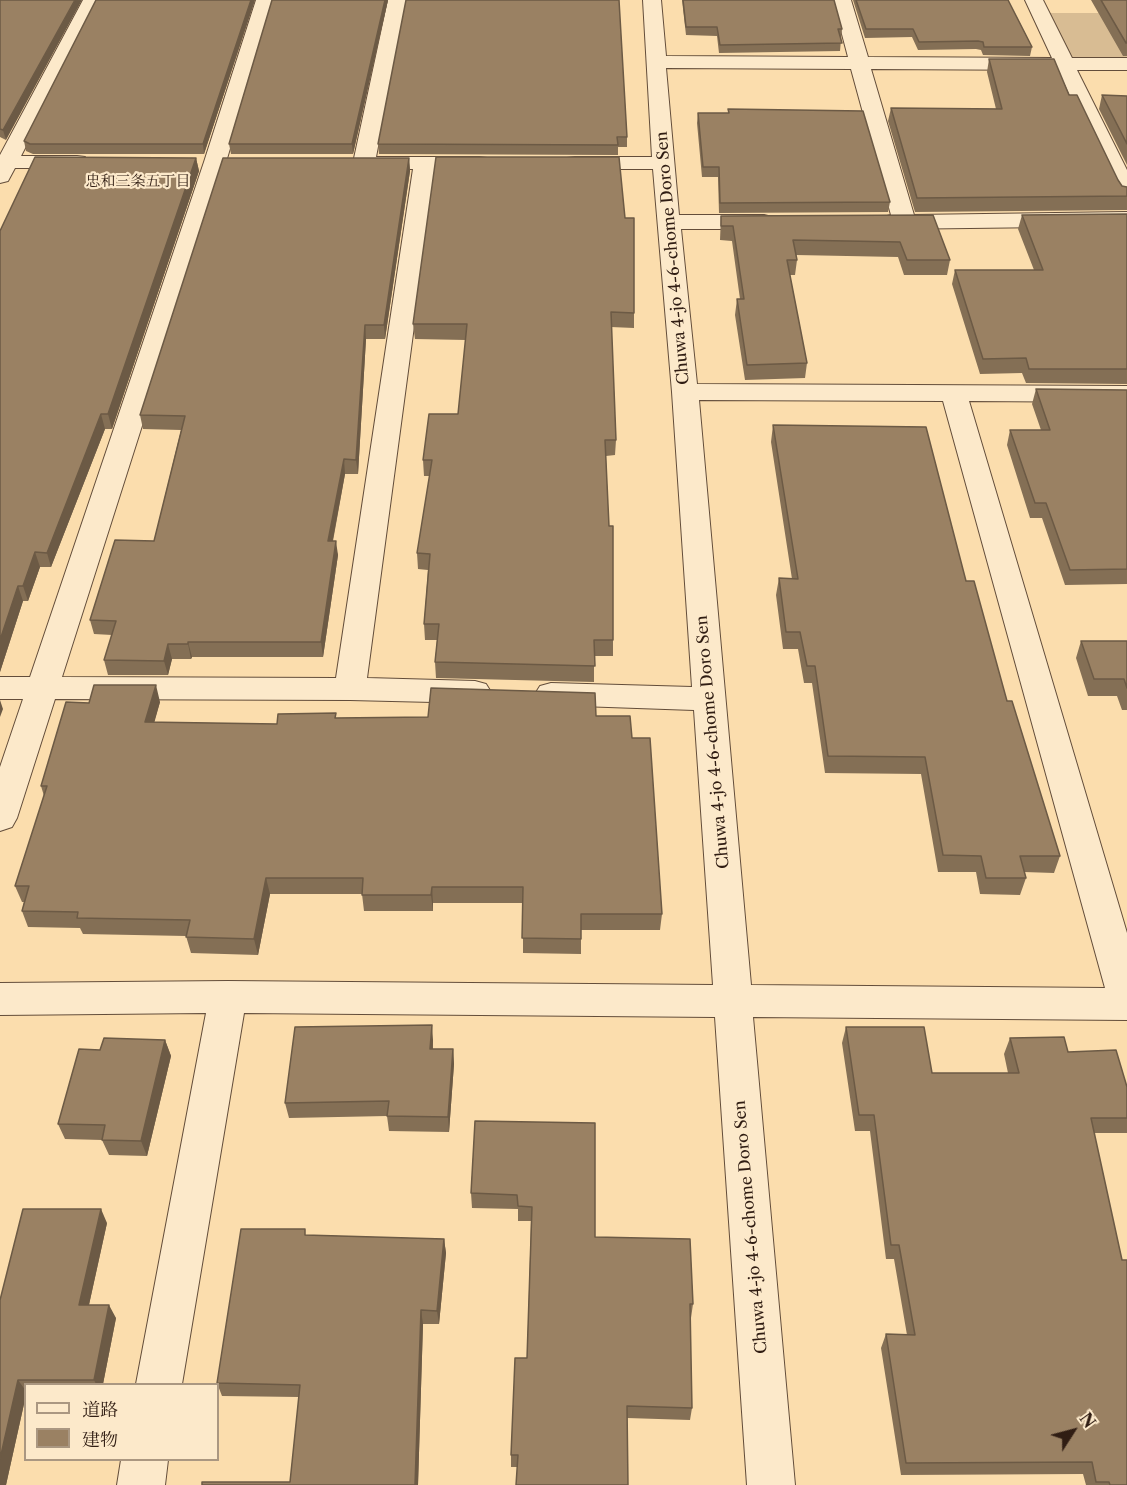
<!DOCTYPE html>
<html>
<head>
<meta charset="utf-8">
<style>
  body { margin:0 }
  #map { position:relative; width:1127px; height:1485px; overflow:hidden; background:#fbddad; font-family:"Libre Caslon Text","Noto Serif JP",serif }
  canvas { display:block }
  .legend { position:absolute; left:24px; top:1383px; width:195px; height:78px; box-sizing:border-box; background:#fce9ca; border:2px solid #aa9781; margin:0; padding:8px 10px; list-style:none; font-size:18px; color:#301d13 }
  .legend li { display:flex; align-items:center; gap:12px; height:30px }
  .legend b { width:30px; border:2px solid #aa9781 }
  .north { position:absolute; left:1043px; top:1401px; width:60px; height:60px; -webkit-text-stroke:4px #fce9ca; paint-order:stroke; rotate:54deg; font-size:16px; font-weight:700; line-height:24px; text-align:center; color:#301d13 }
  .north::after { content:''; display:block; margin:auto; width:21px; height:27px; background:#301d13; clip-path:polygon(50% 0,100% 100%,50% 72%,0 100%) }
</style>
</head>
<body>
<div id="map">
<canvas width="1127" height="1485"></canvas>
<ul class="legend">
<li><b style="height:8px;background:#fce9ca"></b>道路</li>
<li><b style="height:16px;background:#9a8163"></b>建物</li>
</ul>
<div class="north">N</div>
</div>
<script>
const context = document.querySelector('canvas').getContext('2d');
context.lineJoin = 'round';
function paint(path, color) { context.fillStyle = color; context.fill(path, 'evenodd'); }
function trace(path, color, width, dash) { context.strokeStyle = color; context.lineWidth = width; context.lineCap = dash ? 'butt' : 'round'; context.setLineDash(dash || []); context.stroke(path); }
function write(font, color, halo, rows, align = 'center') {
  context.font = font + ' "Libre Caslon Text","Noto Serif JP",serif'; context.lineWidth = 4.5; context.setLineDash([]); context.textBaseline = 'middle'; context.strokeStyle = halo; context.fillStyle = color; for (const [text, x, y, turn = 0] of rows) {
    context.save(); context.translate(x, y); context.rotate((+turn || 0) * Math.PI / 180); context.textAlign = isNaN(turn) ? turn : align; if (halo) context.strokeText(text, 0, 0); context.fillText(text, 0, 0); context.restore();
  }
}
const green = new Path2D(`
  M1040,13H1127V64H1064Z`);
const street = new Path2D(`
  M83,0H101L21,156H77L85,157L88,162L85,167L77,168H15L8,181L0,183V155Z
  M256,0H274L226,162L62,677L336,678L413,169H364L356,168L353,163L388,0H406L376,157H479L487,158L490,163L487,168L435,169L367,678L475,681L486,684L491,692L486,700L475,703L350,700L55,699L17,818L12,827L0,831V767L23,699H0V677H30L204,162Z
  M643,0H661L666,56L848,57L833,0H851L868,57L1052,58L1025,0H1043L1072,58H1127V70H1077L1127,170V200L1119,198L1116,193L1058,70L871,69L914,215L1127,212V226L891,229L883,227L880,222L883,217L891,215L851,69L666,68L679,215H764L772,217L775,222L772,227L764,229H681L697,384L1127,386V402L969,401L1127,933V1020L753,1017L795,1485H747L715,1017L244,1013L182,1384H136L206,1013L0,1015V983L228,981L713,985L694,710L551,705L540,702L535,694L540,686L551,683L692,687L672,392L653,169H575L567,168L564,163L567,158L575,157H652ZM699,400L943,401L1105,988L751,985Z
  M121,1460H168L165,1485H117Z`);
const wall = new Path2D(`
  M0,0L6,140L0,137Z
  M255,0L204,154H33L26,151L24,141Z
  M272,0H388L353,154H231L229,144Z
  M682,0H834L842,29L840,51L719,53L717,36L686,35Z
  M853,0H1008L1032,47L1030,56L983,55L981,50L976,49L918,50L912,37L865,38Z
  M1091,0H1127V56H1123Z
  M989,59L1069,95L1118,180L1122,186L1127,187V210L915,212L888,121L891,108L996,109L987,72Z
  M1102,95L1127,96V165L1099,109Z
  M728,109L890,202L888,212L719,213L718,177H702L697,123L698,113H728Z
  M627,137V147H618V155L379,154L378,144Z
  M196,158L199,171L112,429H105L51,567H40L28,601H23L0,672V231Z
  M409,158L410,171L385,339H366L358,474H345L333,541L338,555L323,657H192L191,659H172L168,675H108L104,660L112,635L94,634L90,620L154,541L181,430L143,429L140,415Z
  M1127,214V384L1026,383L1022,373L980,374L952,284L955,270H1034L1018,229L1022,215Z
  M933,215L950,260L947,275H904L898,257L796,255L797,260L795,275H790L807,363L805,378L745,380L735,315L737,299H740L732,241L720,240L721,216Z
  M625,218L634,313V328L611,327L616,440L615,455L606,456L613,640V656H594V682L436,678L435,662L437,640H425L424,624L428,570L418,569L417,553L430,476H424L423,460L458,414L466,340L415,339L413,324Z
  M1036,389L1127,390V584L1065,585L1042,518H1030L1007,445L1010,430H1041L1032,404Z
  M773,425L966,581L1060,856L1054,873L1024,872L1026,878L1020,895L980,894L976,872H938L921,774L825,773L812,683H804L798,649H783L776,595L779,578L792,579L771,442Z
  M1081,641H1127V710H1122L1117,696H1088L1076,658Z
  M160,702L154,722L277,724L336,713V718L596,716L632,738L662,914L660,930H581V954L523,953V903H433V911H364L362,894H270L258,955L191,953L186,936L83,934L80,928L28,927L22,911L24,902H22L15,886L44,796L41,786L89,703Z
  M846,1027L932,1073H1008L1004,1054L1010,1038L1068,1052L1127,1087V1133H1094L1127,1485H1086L1083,1474L901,1475L881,1348L886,1334L907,1335L894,1259H886L870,1131H855L842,1043Z
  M165,1040L171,1056L147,1156L109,1155L102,1140L65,1139L58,1124L100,1050Z
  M433,1040V1049H453L454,1064L449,1132L389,1131L387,1116L289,1118L285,1103Z
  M475,1121L595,1237L693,1304L691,1318H690L692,1408L690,1420L627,1418L517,1467H511V1455L527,1358L531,1221H518V1209L472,1208L471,1193Z
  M107,1223L89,1305L116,1318L103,1384H26V1395L6,1485L0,1300Z
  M307,1235L444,1239L446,1253L439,1324H423L418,1485H202L290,1482L299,1397L222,1396L217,1383Z`);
const shadedWall = new Path2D(`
  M75,0H82L6,140L3,130Z
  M251,0H255L204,154L203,144Z
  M385,0H388L353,154L352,144Z
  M196,158L199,171L112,429L108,414Z
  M409,158L410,171L385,339L384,325Z
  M365,325L366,339L358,474L356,460Z
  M101,414L105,429L51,567L47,553Z
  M344,459L345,474L330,555L328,541Z
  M336,541L338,555L323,657L321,642Z
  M35,552L40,567L28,601L23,586Z
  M18,586L23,601L0,672V640Z
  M188,642L192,657L191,659L188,644Z
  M168,644L172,659L168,675L164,661Z
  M156,685L160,702L150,738L145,722Z
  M0,700L3,709L0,717Z
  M266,878L270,894L258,955L254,939Z
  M432,887L433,903V911L431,895Z
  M432,1025L433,1040L432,1064L430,1049Z
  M165,1040L171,1056L147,1156L141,1141Z
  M453,1049L454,1064L449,1132L448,1117Z
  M101,1209L107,1223L86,1318L79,1305Z
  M444,1239L446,1253L439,1324L437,1311Z
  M109,1305L116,1318L103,1384H96L94,1380Z
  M421,1310L423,1324L418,1485H415Z
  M18,1380L26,1391V1395L6,1485H0V1459Z`);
const building = new Path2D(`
  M0,0H75L3,130L0,129Z
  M96,0H251L203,144H30L24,141Z
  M272,0H385L352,144H229Z
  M406,0H619L627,137H617L618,145L378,144Z
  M683,0H834L842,29H838L842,43L720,45L717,27H686Z
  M856,0H1008L1032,47H984L983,42L978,41L919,42L913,29H866Z
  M1101,0H1127V43H1126Z
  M989,59H1054L1069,95H1077L1118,180L1122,186L1127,187V196L917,198L891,108L1002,109Z
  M1102,95L1127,96V144Z
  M728,109L863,111L890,202L720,203L719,167H703L698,113H729Z
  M35,157L196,158L108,414H101L47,553L35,552L23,586H18L0,640V231Z
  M436,157H619L625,218H634V313L611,312L616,440H605L609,526H613V640H594L595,666L435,662L439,624H424L430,554L417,553L432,460H423L429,414H458L467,324H413Z
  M223,158H409L384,325H365L356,460L344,459L328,541H336L321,642H188V644H168L164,661L104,660L116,621L90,620L115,540L154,541L185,416L140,415Z
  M1127,214V369H1029L1026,358L983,359L955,270H1043L1022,215Z
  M933,215L950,260H907L900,242L793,240L797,260H787L807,363L747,365L737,299H744L733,226H721V216Z
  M1036,389L1127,390V569L1070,570L1046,503H1035L1010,430H1050Z
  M773,425L926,427L966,581H974L1007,701H1012L1060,856H1020L1026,878H986L981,856L943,855L925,757L828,756L815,666H807L800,632H786L779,578L798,579Z
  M1081,641H1127V688L1124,679H1094Z
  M94,685H156L145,722L277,724L278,714L336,713L335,718L428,717L431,688L595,693L596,716H630L632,738H650L662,914H581V939L522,938L523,887H432L431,895H362L363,878H266L254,939L186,937L190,920L77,918L78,912L22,911L29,886H15L47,786H41L66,702L89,703Z
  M432,1025L430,1049H453L448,1117L387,1116L389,1101L285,1103L295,1027Z
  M846,1027H924L932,1073H1019L1010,1038L1064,1037L1068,1052L1116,1050L1127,1087V1118H1091L1122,1260H1127V1485H1110L1109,1482H1096L1092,1462L906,1463L886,1334L915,1335L899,1245H891L874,1115H859Z
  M104,1038L165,1040L141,1141L102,1140L105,1125L58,1124L79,1049L100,1050Z
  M475,1121L595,1123V1237L690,1239L693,1304H690L692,1408L627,1406L628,1485H516L518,1455H511L515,1358H527L532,1207L518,1206L517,1195L471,1193Z
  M23,1209H101L79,1305H109L94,1380H18L0,1459V1300Z
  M241,1229H305V1235L444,1239L437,1311L421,1310L415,1485H202V1482H290L300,1385L217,1383Z`);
const farNeighbourhoodnames = [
  ["忠和三条五丁目",138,182]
];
const streetNames = [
  ["Chuwa 4-jo 4-6-chome Doro Sen",673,258,-95],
  ["Chuwa 4-jo 4-6-chome Doro Sen",713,742,-95],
  ["Chuwa 4-jo 4-6-chome Doro Sen",751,1227,-95]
];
paint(green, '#d8bc93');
trace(street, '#634d3a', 2);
paint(street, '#fce9ca');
paint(wall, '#846f55');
paint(shadedWall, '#6c5a45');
paint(building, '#9a8163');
trace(building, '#6c5a45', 1.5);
write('15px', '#301d13', '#fce9ca', farNeighbourhoodnames);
write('16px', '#301d13', '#fce9ca', streetNames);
</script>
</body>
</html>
